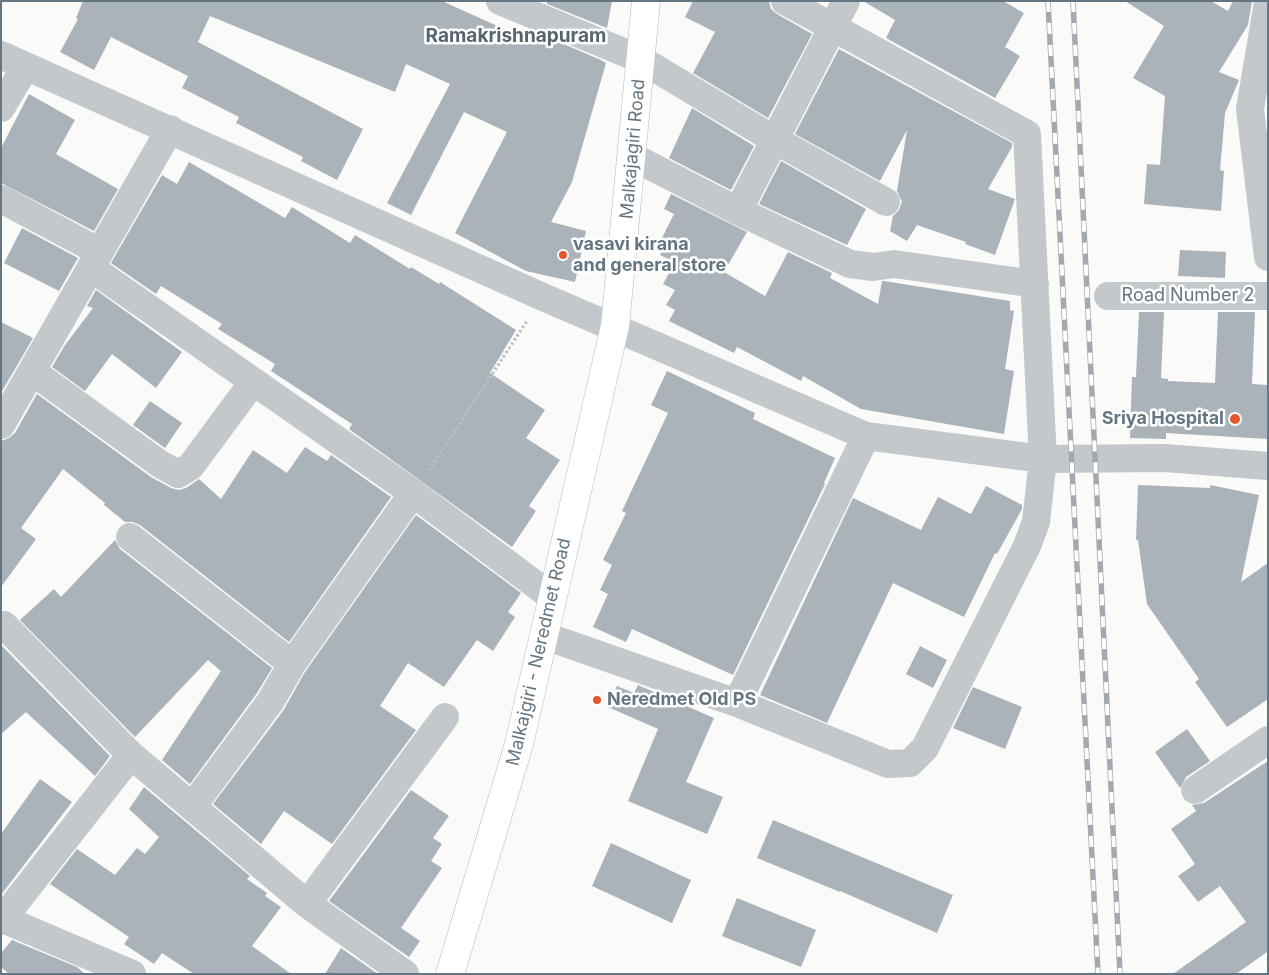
<!DOCTYPE html>
<html>
<head>
<meta charset="utf-8">
<style>
  body { margin:0 }
  #map { position:relative; width:1269px; height:975px; overflow:hidden; background:#fafaf8; font-family:Inter,sans-serif }
  canvas { display:block }
  .frame { position:absolute; inset:0; border:2px solid #657683; pointer-events:none }
</style>
</head>
<body>
<div id="map">
<canvas width="1269" height="975"></canvas>
<div class="frame"></div>
</div>
<script>
const context = document.querySelector('canvas').getContext('2d');
context.lineJoin = 'round';
function paint(path, color) { context.fillStyle = color; context.fill(path, 'evenodd'); }
function trace(path, color, width, dash) { context.strokeStyle = color; context.lineWidth = width; context.lineCap = dash ? 'butt' : 'round'; context.setLineDash(dash || []); context.stroke(path); }
function write(font, color, halo, rows, align = 'center') {
  context.font = font + ' Inter,sans-serif'; context.lineWidth = 5; context.setLineDash([]); context.textBaseline = 'middle'; context.strokeStyle = halo; context.fillStyle = color; for (const [text, x, y, turn = 0] of rows) {
    context.save(); context.translate(x, y); context.rotate((+turn || 0) * Math.PI / 180); context.textAlign = isNaN(turn) ? turn : align; if (halo) context.strokeText(text, 0, 0); context.fillText(text, 0, 0); context.restore();
  }
}
const building = new Path2D(`
  M83,1H442L513,33L514,31L538,42L540,34L601,60L606,63L572,182L551,222L586,231L575,282L526,271L455,233L507,132L464,112L411,215L387,203L450,84L406,64L395,92L210,16L198,42L363,129L337,180L301,161L303,157L236,123L239,117L182,88L188,76L111,37L94,70L60,52L78,19L76,18Z
  M547,1H612L607,28L547,4Z
  M693,1H769L771,9L777,14L812,34L768,118L693,73L715,32L685,17Z
  M863,1H1003L1024,13L1005,47L1020,56L995,98L886,38L895,20Z
  M1125,1H1211L1228,11L1233,1H1252L1248,25L1219,72L1239,80L1225,113L1220,170L1224,171L1221,211L1144,204L1147,164L1160,165L1165,96L1133,78L1164,26Z
  M839,49L1012,143V147L988,189L1015,199L995,255L965,244L966,242L917,225L907,241L890,231L893,216L899,210L902,202L897,191L907,130L880,181L795,134Z
  M29,94L75,120L56,154L118,189L94,231L1,183V148Z
  M692,108L754,146L731,190L669,158Z
  M781,161L866,209L847,245L759,204Z
  M189,162L285,218L292,207L350,243L355,235L410,269L411,267L439,284L440,282L516,330L490,373L545,410L526,438L560,460L529,506L536,511L512,547L349,429L352,424L271,371L275,364L218,329L222,324L161,286L156,294L111,263L162,175L177,184Z
  M671,194L747,232L724,272L765,296L788,252L832,273L830,278L878,304L882,281H884L1010,301V310L1014,311L1005,369L1014,371L1004,434L861,409L803,376L801,381L737,347L734,353L669,321L675,310L666,305L675,290L663,284L675,262L660,255L667,243L661,240L674,214L664,209Z
  M22,228L78,258L59,291L4,263Z
  M1180,250L1226,252L1225,278L1178,276Z
  M96,290L182,352L156,388L112,354L85,391L52,367L65,345L93,308L87,306Z
  M1139,312H1164L1161,378L1168,379V381L1215,383L1218,312H1255L1252,384L1268,385V439L1166,433V439L1130,438L1132,377H1136Z
  M1,322L33,338L1,393Z
  M667,371L755,413L753,419L835,458L824,483L825,484L733,675L632,629L626,642L593,627L608,594L600,590L612,565L603,560L626,513L622,511L668,413L651,405Z
  M37,394L151,477L171,488L179,490L186,488L199,479L221,499L253,450L287,473L305,447L327,461L331,455L391,497L289,642L140,525L133,522H125L104,505L105,503L63,469L21,528L36,539L1,587V441L9,438L15,433Z
  M150,401L182,423L165,448L133,425Z
  M1138,485L1210,488V485L1259,495L1241,582L1268,563V699L1227,727L1195,682L1199,679L1147,604L1138,540H1136Z
  M986,486L1022,505V509L997,554L995,553L964,617L893,583L827,723L760,695L853,498L921,530L938,497L971,514Z
  M416,515L521,593L508,612L515,617L493,651L477,640L444,687L408,663L380,706L416,730L332,844L284,811L261,844L213,804L283,711L305,672Z
  M115,540L120,549L272,668L257,693L190,784L162,760L221,671L208,660L135,737L20,620L54,589L61,597Z
  M1,645L110,756L95,776L26,712L1,734Z
  M920,646L947,660L933,688L906,674Z
  M638,685L714,718L686,782L723,797L707,834L628,801L658,729L608,707L617,686L634,693Z
  M973,687L1022,707L1005,749L953,728Z
  M1187,729L1210,761L1186,777L1180,788L1155,752Z
  M1268,761V953L1267,952L1236,974H1173L1246,922L1220,886L1198,902L1178,876L1195,864L1171,829L1196,811L1192,805L1204,803Z
  M40,779L72,802L1,895V834Z
  M144,787L250,876L247,879L267,893L265,896L281,907L252,946L291,974H194L162,953L154,964L124,944L129,937L50,884L77,849L115,875L137,848L145,854L159,837L129,809Z
  M411,790L449,816L433,838L442,844L431,861L442,868L401,928L420,941L409,957L329,901Z
  M773,820L953,895L937,933L840,891V892L757,858Z
  M611,843L691,880L672,923L592,886Z
  M737,898L816,930L801,967L722,936Z
  M12,940L77,967L85,974H9L1,967V953Z
  M341,948L378,974H325Z`);
const path = new Path2D(`
  M429,470L527,321`);
const minor = new Path2D(`
  M500,1L640,59L775,140L886,202
  M1268,2L1250,109L1268,257
  M1,55L543,297L866,436L1043,459L1165,458L1268,466
  M1,108L26,66
  M633,157L738,211L850,264L873,267L894,264L1035,284
  M1,199L100,252
  M738,211L846,1
  M91,268L413,493L552,597
  M1108,296H1268
  M33,372L160,464L178,474L191,466L253,382
  M1,425L170,129
  M130,537L292,664
  M4,625L131,755L307,904L405,974
  M545,636L737,703L888,764L910,763L925,748L1027,546L1036,522L1043,459L1027,134L785,1
  M737,703L866,436
  M1195,790L1268,740
  M192,807L270,702L292,664L413,493
  M307,904L445,717
  M3,919L132,974
  M1,921L131,755`);
const major = new Path2D(`
  M450,974L519,744L615,326L646,1`);
const rail = new Path2D(`
  M1048,1L1098,974
  M1073,1L1120,974`);
const markers = [
  [563,255,5,"#e4572e"],
  [1235,419,6,"#e4572e"],
  [597,700,5,"#e4572e"]
];
const streetNames = [
  ["Malkajagiri Road",633,149,-85],
  ["Road Number 2",1188,296],
  ["Malkajgiri - Neredmet Road",539,652,-77]
];
const poiNames = [
  ["vasavi kirana",573,245],
  ["and general store",573,266],
  ["Sriya Hospital",1224,419,"right"],
  ["Neredmet Old PS",607,700]
];
const neighbourhoodNames = [
  ["Ramakrishnapuram",516,36]
];
paint(building, '#aab3b9');
trace(major, '#b5babe', 29);
trace(path, '#bbbfc2', 3, [2.5, 2.5]);
trace(minor, '#c3c8cc', 28);
trace(major, '#fff', 28);
trace(rail, '#a2aab0', 5.5);
trace(rail, '#fff', 4, [11]);
for (const [x, y, r, color] of markers) { const dot = new Path2D(); dot.arc(x, y, r, 0, 2 * Math.PI); context.fillStyle = color; context.fill(dot); trace(dot, '#fff', 2); }
write('18px', '#657683', '#fff', streetNames);
write('bold 18px', '#657683', '#fff', poiNames, 'left');
write('bold 19px', '#57646e', '#fff', neighbourhoodNames);
</script>
</body>
</html>
